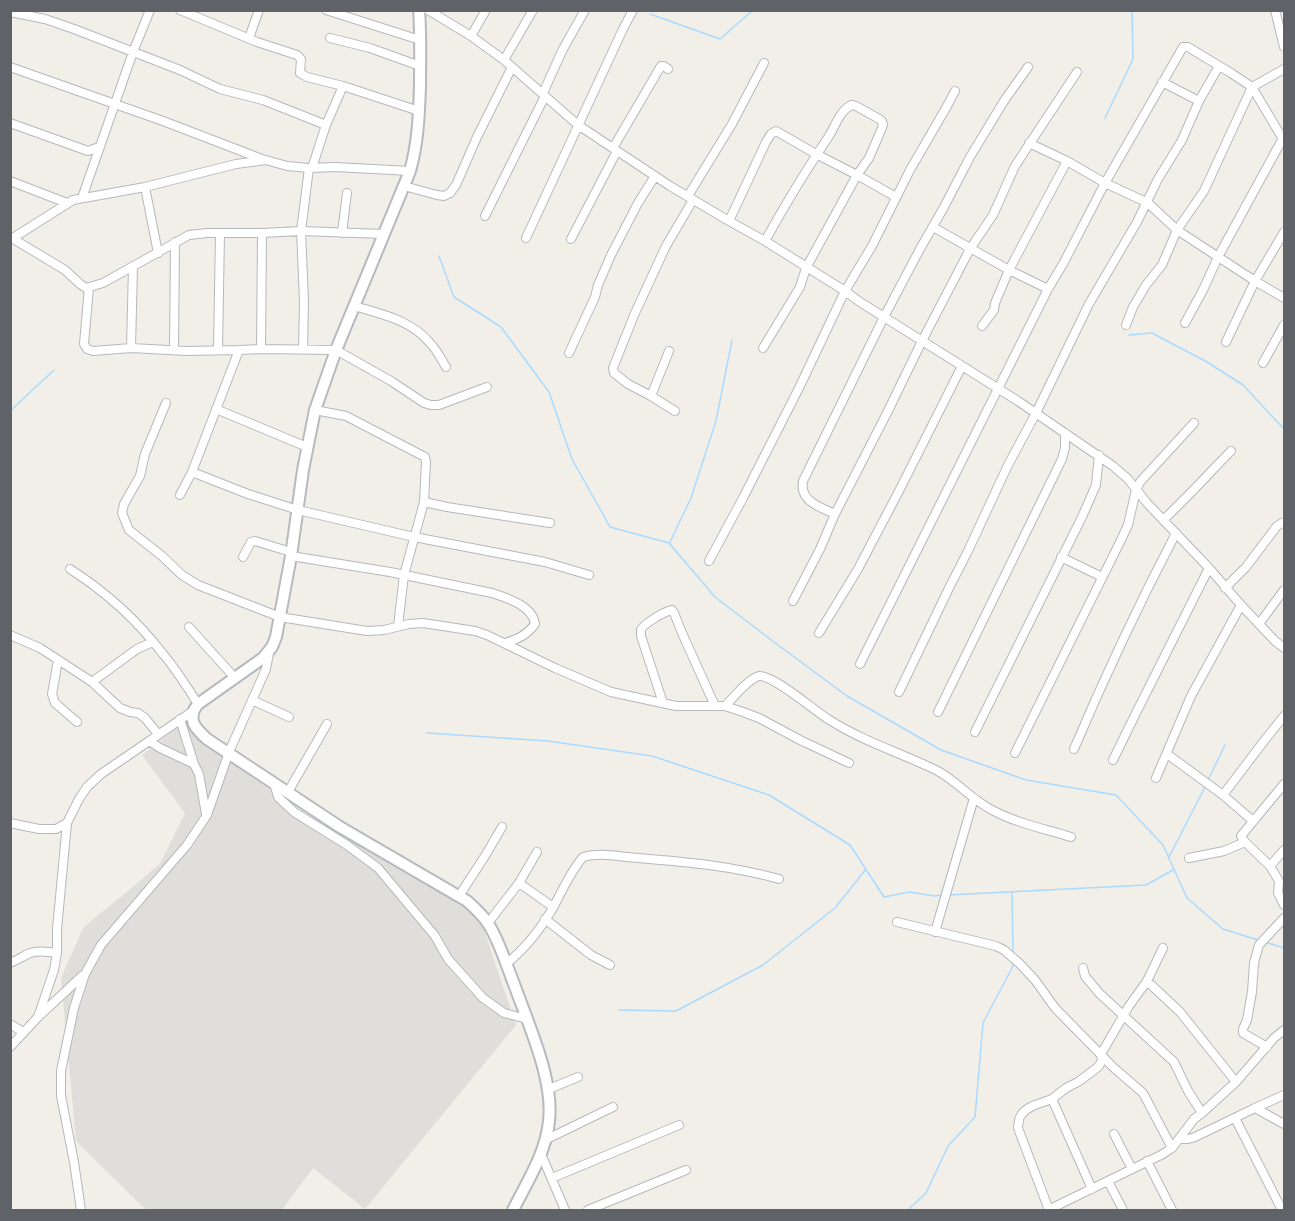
<!DOCTYPE html>
<html>
<head>
<meta charset="utf-8">
<style>
  body { margin:0 }
  #map { position:relative; width:1295px; height:1221px; overflow:hidden; background:#f1efe8; font-family:"DejaVu Sans",sans-serif }
  canvas { display:block }
  .frame { position:absolute; inset:0; border:12px solid #5f6368; pointer-events:none }
</style>
</head>
<body>
<div id="map">
<canvas width="1295" height="1221"></canvas>
<div class="frame"></div>
</div>
<script>
const context = document.querySelector('canvas').getContext('2d');
context.lineJoin = 'round';
function paint(path, color) { context.fillStyle = color; context.fill(path, 'evenodd'); }
function trace(path, color, width, dash) { context.strokeStyle = color; context.lineWidth = width; context.lineCap = dash ? 'butt' : 'round'; context.setLineDash(dash || []); context.stroke(path); }
const industrial = new Path2D(`
  M187,720L199,739L309,817L462,904L483,927L516,1025L365,1209L313,1168L282,1210H146L76,1141L61,978L83,928L160,864L185,813L142,755Z`);
const stream = new Path2D(`
  M650,14L720,39L753,10
  M1105,118L1133,59L1132,10
  M439,256L454,297L501,327L549,392L572,459L610,527L669,543L715,597L774,642L847,696L941,750L1026,780L1116,795L1163,845L1187,898L1223,929L1258,940
  M1129,335L1152,333L1207,362L1243,385L1284,429
  M10,411L54,370
  M670,542L691,498L716,421L732,340
  M427,733L548,741L652,756L769,795L850,845L884,897L909,892L935,896L943,895
  M1208,780L1225,745
  M1169,857L1205,787
  M1012,892L1013,952
  M948,895L1146,885L1173,870
  M1265,942L1284,948
  M619,1010L676,1011L763,965L835,908L866,869
  M908,1210L926,1193L948,1146L975,1117L983,1023L1013,966V963`);
const street = new Path2D(`
  M180,10L257,42L297,55L301,59L300,73L307,77L343,86L419,111
  M326,10L420,40
  M428,10L471,36L504,60L578,125L670,186L729,221L765,241L845,291L860,302L1018,401L1113,466L1128,479L1147,503L1209,568L1241,605L1275,641L1284,648
  M1275,10L1284,47
  M10,12L45,19L74,29L180,70L220,89L263,100L326,125
  M471,36L486,10
  M249,38L259,10
  M330,38L370,48L420,66
  M504,60L533,10
  M10,67L163,121L262,159
  M1162,82L1199,101
  M543,93L563,49L585,10
  M10,123L88,151L99,147
  M1029,143L1067,161L1105,183L1148,203L1177,230L1255,281L1284,298
  M613,148L661,66H664L668,69
  M312,168L326,125L343,86
  M10,181L67,203
  M404,186L437,195L444,196L450,193L456,185L477,137L512,67
  M145,187L158,253
  M688,196L732,124L764,63
  M82,198L133,52L150,10
  M485,216L545,96
  M729,221L766,142L771,134L776,131L816,154L857,175L896,197
  M933,227L1009,270L1048,289
  M342,233L347,193
  M10,237L65,270L80,284L86,288L103,283L189,235L207,233H262L301,231L383,234
  M13,238L73,200L145,187L236,164L266,160L287,166L309,168L335,167L410,171
  M526,238L623,29L633,10
  M571,239L617,151
  M89,287L84,344L87,349L93,351L131,348L187,351L239,350L261,349L336,350L391,381L424,403L431,405H439L487,387
  M354,306C381,314 411,320 430,343C437,350 441,359 446,367
  M1185,323L1203,290L1218,257L1283,138
  M1126,325L1133,307L1146,285L1162,265L1177,230L1204,191L1252,87L1284,69
  M982,326L994,310L995,303L1009,270L1067,161
  M1226,342L1255,281L1284,232
  M131,348L133,266
  M763,348L800,287L806,268L857,175L869,158L882,128L883,124L881,120L856,106L851,105C839,112 836,125 829,136C806,170 785,205 765,241
  M261,349L262,233
  M303,349L304,301L301,231L309,168
  M174,350L175,242
  M218,350L220,233
  M569,353L595,297L598,285L611,255L638,203L655,176
  M1263,363L1284,325
  M651,396L669,351
  M166,403L145,454L140,476L124,504L122,513L129,530L162,556L182,575L198,585L280,617L367,631L384,630L409,624L423,623L475,631L487,635L555,668L611,692L676,706H725L743,712L759,718L800,740L849,763
  M216,409L307,447
  M315,410L346,416L425,457L426,462L424,502L404,575L398,626
  M675,411L651,396L628,384L614,373L613,368L635,313L666,246L693,200
  M192,472L248,494L298,510L414,537L545,562L589,575
  M180,495L192,472L239,350
  M424,502L447,507L550,523
  M835,514C820,507 799,501 803,481L884,317L920,249L944,207L970,157L1004,101L1028,67
  M1163,520C1187,498 1208,474 1231,451
  M291,556L390,572L492,593C507,598 533,606 535,624C527,635 518,639 505,643
  M243,557L251,542L255,541L291,552
  M1061,557L1102,577
  M709,561L744,496L799,388L845,291L872,246L910,170L946,108L955,91
  M70,569C106,592 137,620 163,654C176,669 187,687 198,704
  M1225,588L1246,567L1277,526L1284,522
  M793,601L820,549L835,514L887,413L922,341L970,249L993,215L1015,166L1077,72
  M1259,624L1284,590
  M189,627L235,678
  M819,633L858,569L900,489L962,366
  M10,635L40,648L92,682L120,708L130,712L138,713L145,718L158,734
  M58,660L52,694L55,703L77,722
  M860,664L1048,289L1063,264L1105,183L1183,47H1188L1231,73L1252,87L1284,141
  M92,682L137,649L153,642
  M899,692L950,586L968,551L1008,465L1036,413L1089,304L1137,222L1158,179L1182,140L1199,101L1219,66
  M252,700L289,717
  M663,703L641,636C641,634 641,632 641,630C643,624 665,611 672,610L674,613L682,633L715,706
  M725,706C733,698 748,679 759,676C772,674 815,711 828,719C862,741 901,753 936,770C957,781 972,800 992,810C1016,823 1045,829 1071,837
  M938,712L1062,459L1065,448V433
  M180,719L194,764L199,774L206,814
  M975,732L1082,517L1096,485L1099,455
  M149,741L160,748L194,764
  M1074,749C1105,676 1139,604 1176,533
  M1015,753L1120,542L1128,525L1136,490L1140,482L1194,423
  M1167,754L1223,795L1253,821
  M1113,760L1135,715L1209,568
  M1156,778L1191,696L1241,605
  M274,783L278,797L294,812L347,845L378,868L435,936L448,959L483,998L504,1013L527,1019
  M1284,784L1241,836L1245,842L1270,866L1279,881L1278,893L1284,905
  M288,792L327,724
  M1223,795L1264,741L1284,716
  M10,823L39,829H56L67,823L79,799L87,787L101,774L193,711
  M1189,858L1224,851L1245,842
  M1270,866L1284,850
  M519,883L553,907
  M459,896L485,856L502,827
  M545,919L591,955L610,965
  M897,922L996,946L1004,950L1019,963L1035,980L1055,1008L1114,1068L1143,1093L1172,1148
  M488,923L519,883L537,852
  M935,932L974,798
  M10,963C18,960 23,956 30,953C39,950 48,952 57,953
  M506,964C526,948 542,927 554,906C563,889 571,871 583,857C601,852 620,857 638,858C686,862 733,866 779,879
  M1083,968L1085,976L1099,993L1174,1062L1188,1091L1202,1113
  M1147,981L1180,1012L1236,1082
  M38,1017L54,970L57,953V929L67,823
  M10,1024L23,1032
  M10,1047L38,1017L82,976
  M1267,1047L1243,1033V1029L1247,1020L1252,992L1254,963L1259,945L1284,918
  M549,1089L578,1077
  M1255,1108L1284,1124
  M1235,1118L1282,1210
  M1114,1134L1132,1169
  M1179,1139H1188L1195,1137L1255,1108L1284,1095
  M545,1140L613,1107
  M541,1154L565,1210
  M1147,1161L1172,1210
  M552,1178L679,1125
  M1108,1181L1123,1210
  M1092,1189L1052,1099L1066,1088L1078,1082L1098,1067L1102,1061L1101,1054L1129,1006L1147,981L1163,948
  M81,1210L74,1162L61,1096V1071L74,1008L85,974L101,945L187,845L207,815L229,752L266,669L269,653
  M588,1210L686,1170
  M1048,1210L1161,1155L1172,1148L1194,1119L1202,1113L1236,1082L1274,1038L1284,1030
  M1049,1210L1018,1128C1018,1127 1019,1118 1020,1117C1025,1106 1042,1103 1052,1099`);
const secondary = new Path2D(`
  M419,10C421,36 420,61 420,86C419,115 418,143 410,171L336,350L315,410L303,470L291,556L276,637L272,647L263,658L198,704C186,719 195,728 207,739L340,827L467,901C475,908 483,915 489,925C500,943 506,964 514,984C528,1023 554,1080 549,1121C546,1153 527,1182 513,1210`);
paint(industrial, '#e0deda');
trace(stream, '#aadaff', 1.5);
trace(street, '#b5b8bc', 10);
trace(secondary, '#b6babf', 14);
trace(street, '#fff', 8);
trace(secondary, '#fff', 10);
</script>
</body>
</html>
